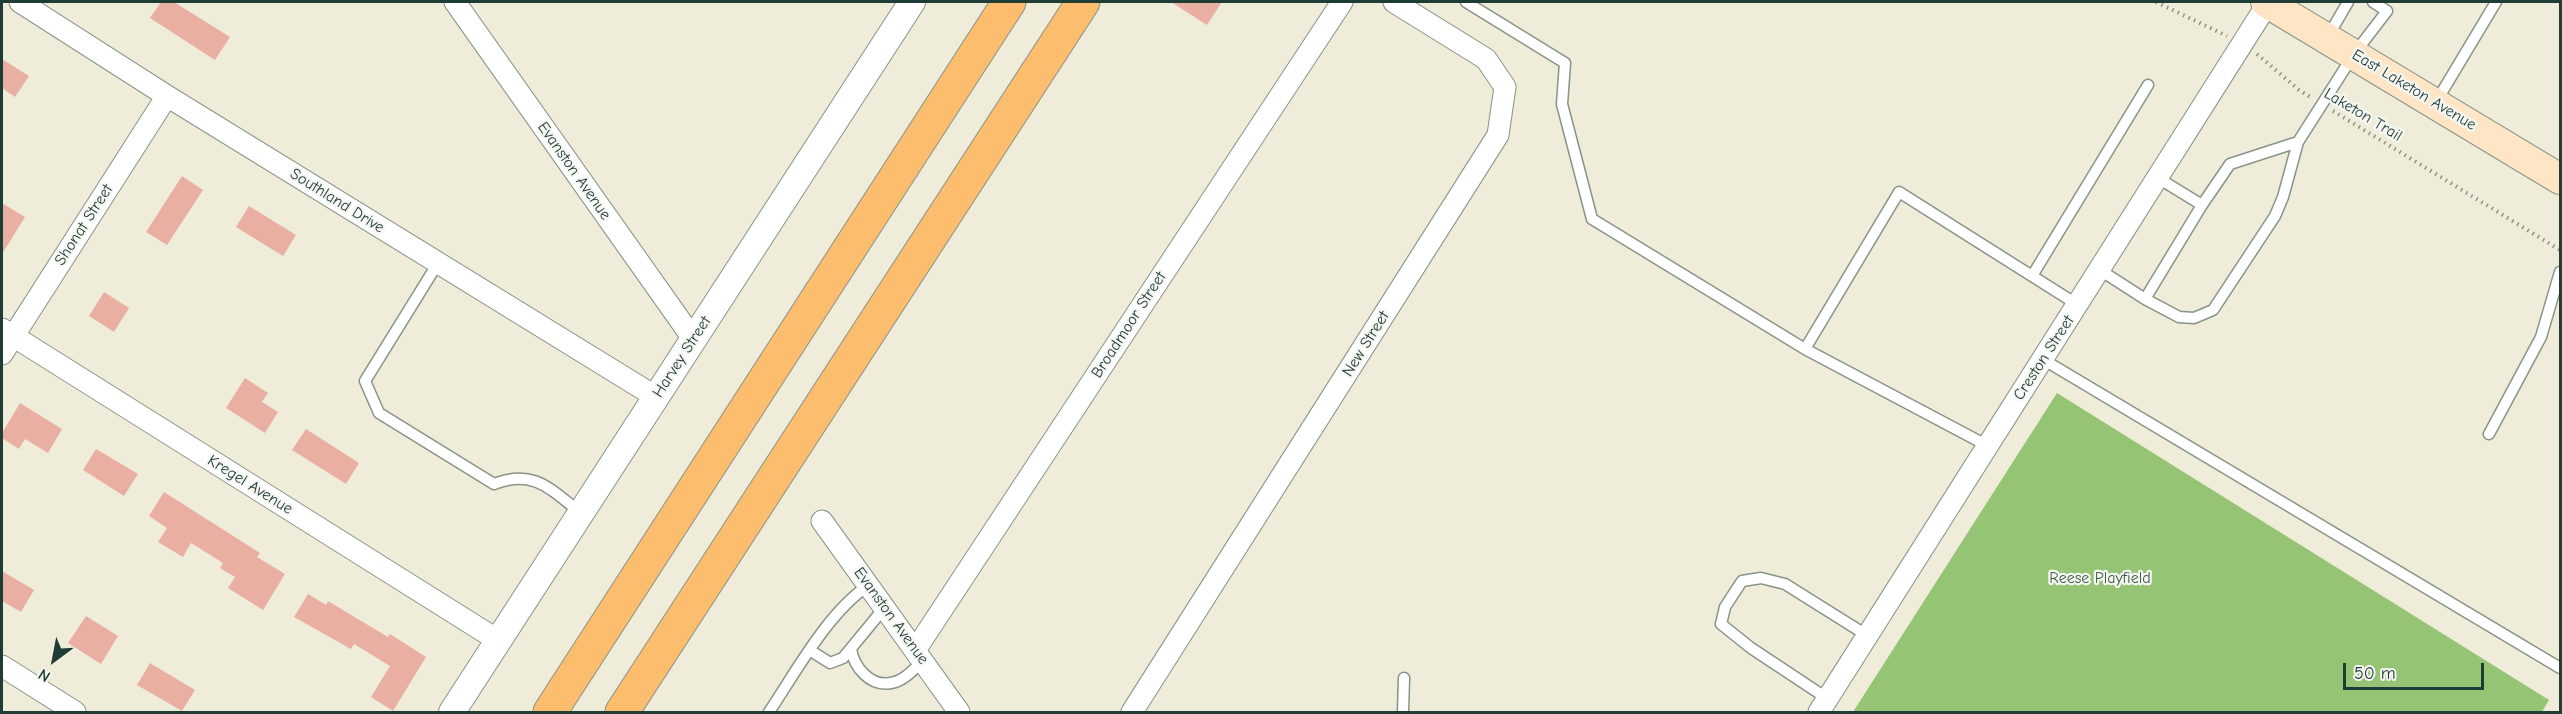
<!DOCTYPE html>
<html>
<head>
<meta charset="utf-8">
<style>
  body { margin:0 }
  #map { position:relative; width:2562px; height:714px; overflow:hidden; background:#f0ecda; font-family:"Comic Neue",sans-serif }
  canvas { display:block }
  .frame { position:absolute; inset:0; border:3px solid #1f3d34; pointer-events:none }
  .north { position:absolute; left:24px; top:630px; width:60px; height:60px; -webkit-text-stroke:4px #f6f6f2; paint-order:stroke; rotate:212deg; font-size:16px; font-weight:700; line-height:24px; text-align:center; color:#1f3d34 }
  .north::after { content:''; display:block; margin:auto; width:21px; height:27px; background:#1f3d34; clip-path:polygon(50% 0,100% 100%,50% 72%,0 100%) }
  .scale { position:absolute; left:2343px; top:663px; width:141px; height:27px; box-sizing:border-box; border:3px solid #1f3d34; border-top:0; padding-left:8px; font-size:18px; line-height:21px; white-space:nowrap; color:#1f3d34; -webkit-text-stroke:4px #f6f6f2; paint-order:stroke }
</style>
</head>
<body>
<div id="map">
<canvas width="2562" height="714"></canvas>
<div class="frame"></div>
<div class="north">N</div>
<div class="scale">50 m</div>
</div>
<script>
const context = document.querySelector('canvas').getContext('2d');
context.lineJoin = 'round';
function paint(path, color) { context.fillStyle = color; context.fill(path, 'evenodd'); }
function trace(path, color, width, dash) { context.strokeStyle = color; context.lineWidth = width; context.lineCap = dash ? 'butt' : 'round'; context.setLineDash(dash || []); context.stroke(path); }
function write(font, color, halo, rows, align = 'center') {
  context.font = font + ' "Comic Neue",sans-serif'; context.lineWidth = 4.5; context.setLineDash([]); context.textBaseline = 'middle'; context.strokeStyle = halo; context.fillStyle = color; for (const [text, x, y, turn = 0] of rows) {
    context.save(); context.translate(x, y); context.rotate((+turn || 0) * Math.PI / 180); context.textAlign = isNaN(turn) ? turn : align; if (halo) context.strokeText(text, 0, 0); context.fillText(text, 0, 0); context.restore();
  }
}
const green = new Path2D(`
  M2057,393L2549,700L2542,712H1853Z`);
const building = new Path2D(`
  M161,2H174L230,37L215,60L150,18Z
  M1171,2H1222L1207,25Z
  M2,59L29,76L15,97L2,88Z
  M182,176L203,190L167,245L146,232Z
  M2,203L25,217L2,254Z
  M249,206L296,235L283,256L236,227Z
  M104,292L129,308L114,332L89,316Z
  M245,378L268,393L262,402L278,412L265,433L226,408Z
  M20,403L62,429L48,453L25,439L19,449L2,438V433Z
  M306,429L359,463L346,484L292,450Z
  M96,449L138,474L124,496L83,470Z
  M164,492L260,553L257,557L285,574L263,610L228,588L235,577L220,568L223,563L191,543L183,557L158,542L167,528L149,516Z
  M2,571L34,590L21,612L2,601Z
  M308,594L326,605L328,601L388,637L390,634L426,657L393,711L371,697L390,666L354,644L351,649L294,617Z
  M86,616L118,636L101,664L68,643Z
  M150,663L195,690L182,711L137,685Z`);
const path = new Path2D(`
  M2156,2L2227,36
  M2257,54L2299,90L2312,98
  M2333,111L2560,250`);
const service = new Path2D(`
  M1466,2L1565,63L1562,104L1592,219L1805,349L1988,446
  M2327,38L2348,2
  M2436,102L2496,2
  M2158,178L2202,205L2230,164L2298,142L2354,54L2387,11L2373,2
  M438,263L365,381L379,413L494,484C534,468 551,490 581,513
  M2100,270L2145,299L2202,205
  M2032,276L2148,85
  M2145,299L2179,317L2194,318L2213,310L2275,216L2283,197L2298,142
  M1805,349L1899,192L2078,305
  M2044,360L2560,668
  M2489,434L2541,337L2560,272
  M851,649C854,667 870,687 891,683C904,681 914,669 923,661
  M811,651L830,663L843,658L885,607
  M1828,699L1751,648L1721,624L1725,607L1742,581L1761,578L1785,584L1868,636
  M769,712C796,672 828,612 869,585
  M1403,712L1404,678`);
const minor = new Path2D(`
  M20,2L167,96L656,397
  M455,2L694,340
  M2,329L499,641
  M2,354L167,96
  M822,521L959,712
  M916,649L1342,2
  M2,666L75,712
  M1132,712L1498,135L1505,87L1486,59L1394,2
  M1819,712L2268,3`);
const tertiary = new Path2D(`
  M452,712L912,2`);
const secondary = new Path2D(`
  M2266,2L2560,179`);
const motorway = new Path2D(`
  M550,712L1009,2
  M622,712L1083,2`);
const streetNames = [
  ["East Laketon Avenue",2414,90,31],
  ["Laketon Trail",2363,115,31],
  ["Evanston Avenue",574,171,55],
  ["Southland Drive",337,201,32],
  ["Shonat Street",84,225,-57],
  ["Broadmoor Street",1129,325,-57],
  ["New Street",1366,344,-58],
  ["Harvey Street",682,357,-57],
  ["Creston Street",2044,358,-57],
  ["Kregel Avenue",250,485,32],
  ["Evanston Avenue",891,616,54]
];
const parkNames = [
  ["Reese Playfield",2100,578]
];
paint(green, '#95c474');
paint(building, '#eaafa3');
trace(service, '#889487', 13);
trace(minor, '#889487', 23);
trace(tertiary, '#889487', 28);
trace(secondary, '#889487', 32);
trace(motorway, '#889487', 35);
trace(path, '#889487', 4, [1.5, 4.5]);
trace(service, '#fff', 10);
trace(minor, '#fff', 21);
trace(tertiary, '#fff', 26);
trace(secondary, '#fee5c5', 30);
trace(motorway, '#fcbd6f', 33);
write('16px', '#1f3d34', '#f6f6f2', streetNames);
write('16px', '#3c5f44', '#f6f6f2', parkNames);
</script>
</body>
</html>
